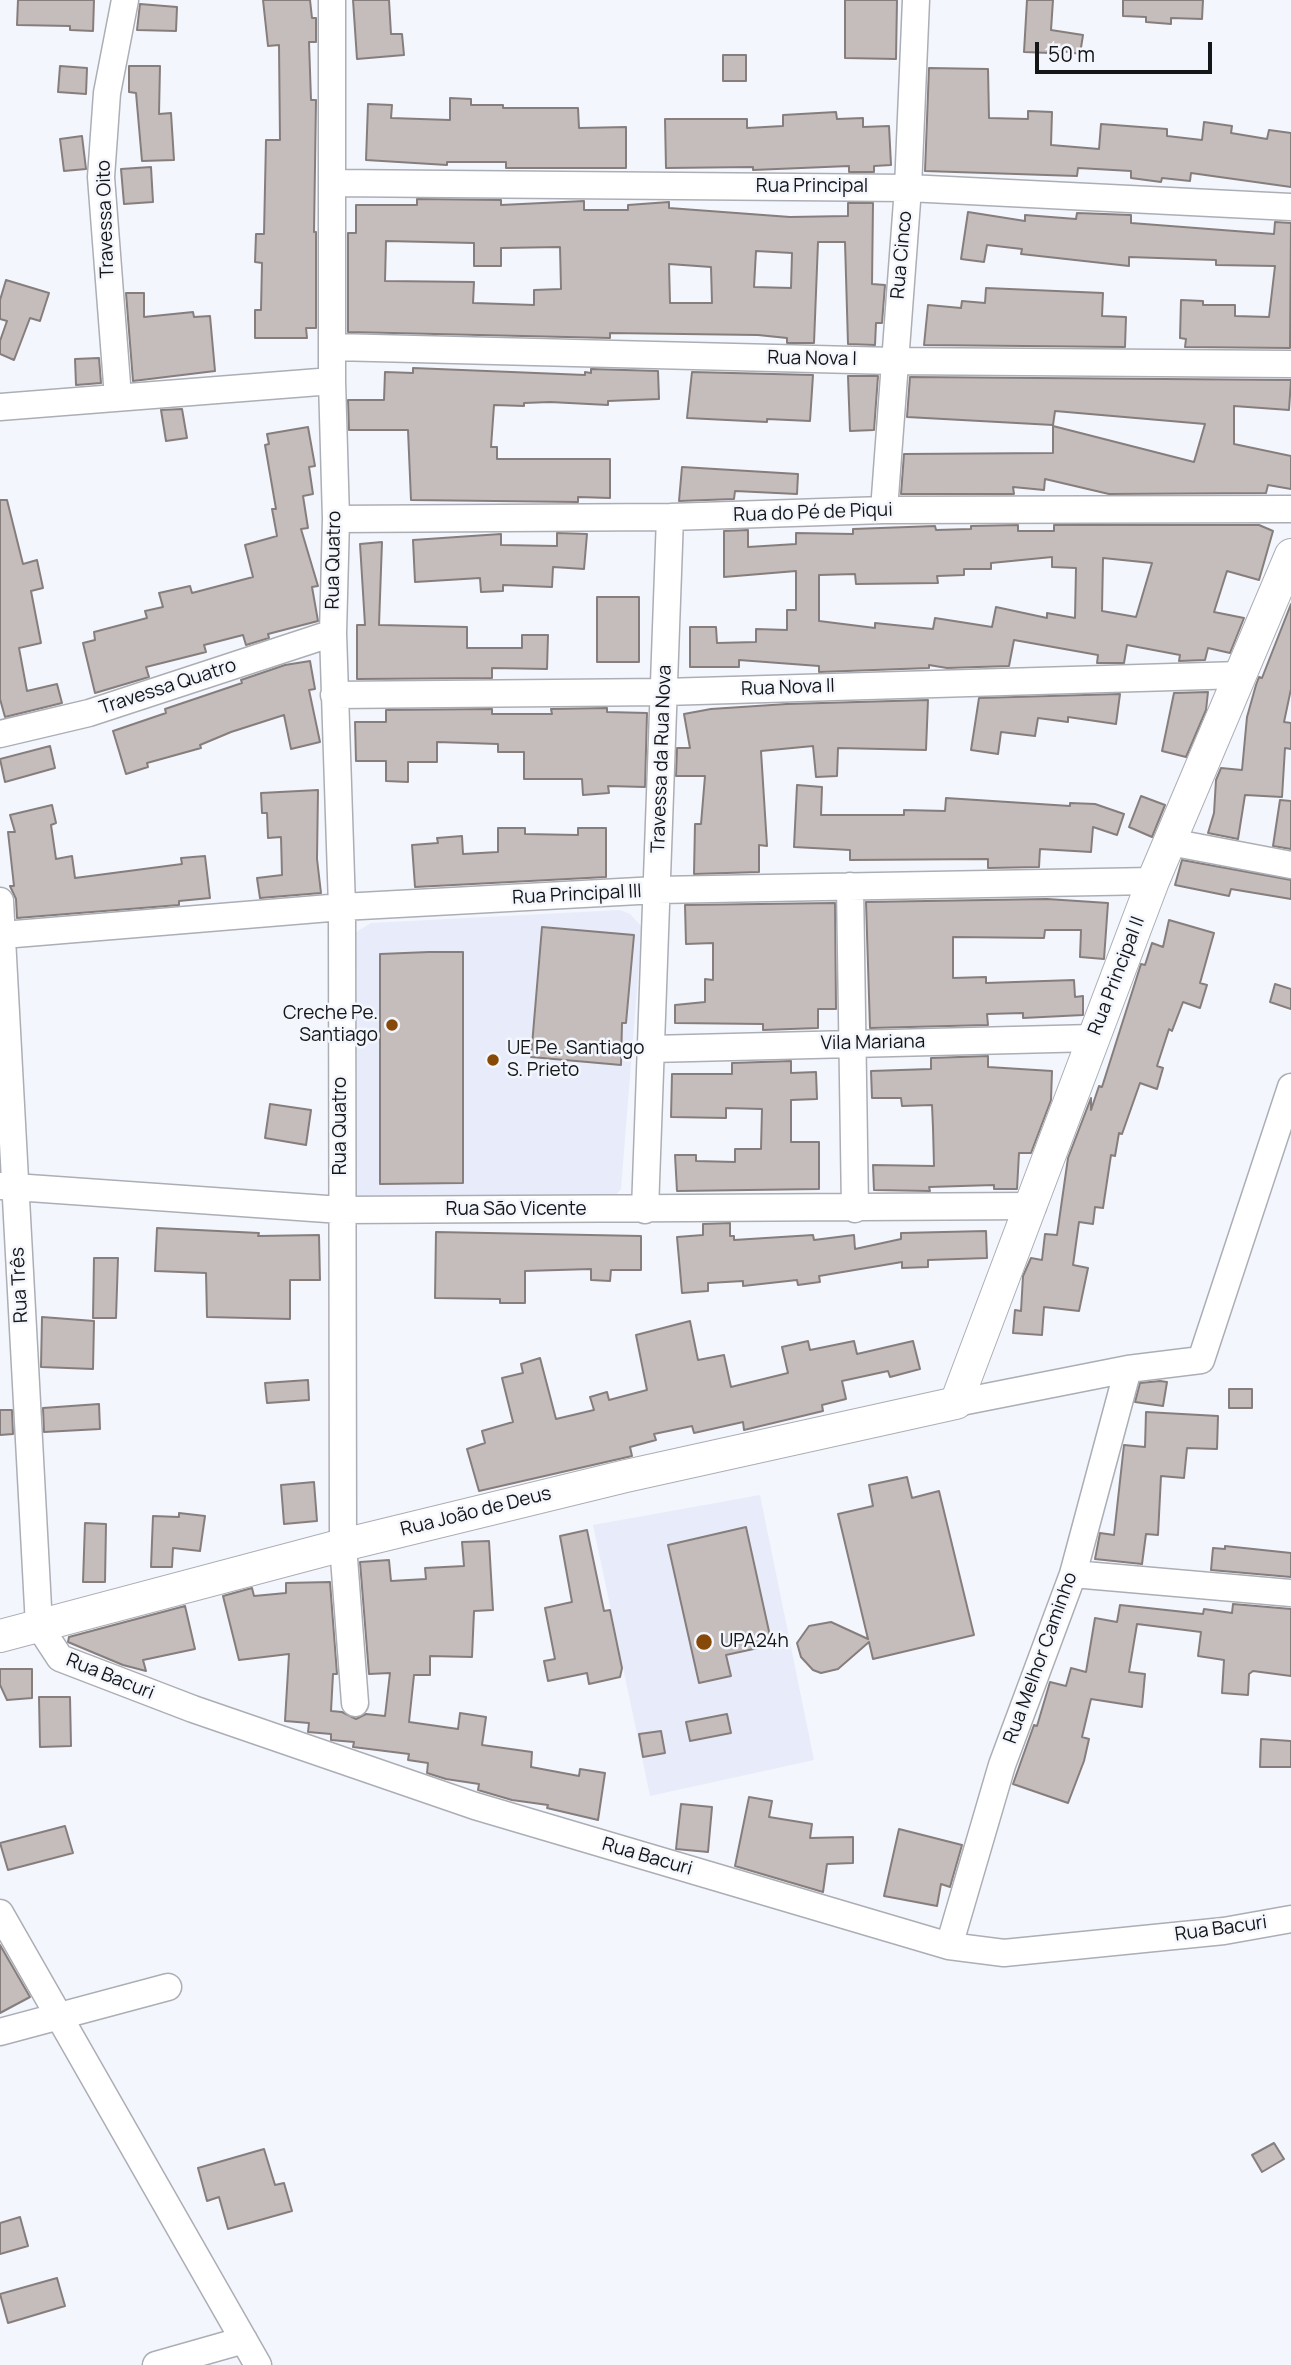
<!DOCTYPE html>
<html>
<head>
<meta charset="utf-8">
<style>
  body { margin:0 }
  #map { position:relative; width:1291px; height:2365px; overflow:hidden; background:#f3f6fc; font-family:Manrope,sans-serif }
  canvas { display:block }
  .scale { position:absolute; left:1035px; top:42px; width:177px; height:32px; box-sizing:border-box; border:4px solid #151618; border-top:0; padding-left:9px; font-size:21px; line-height:24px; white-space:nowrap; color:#151618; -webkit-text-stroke:5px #f3f6fc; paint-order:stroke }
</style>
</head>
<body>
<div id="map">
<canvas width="1291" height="2365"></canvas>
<div class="scale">50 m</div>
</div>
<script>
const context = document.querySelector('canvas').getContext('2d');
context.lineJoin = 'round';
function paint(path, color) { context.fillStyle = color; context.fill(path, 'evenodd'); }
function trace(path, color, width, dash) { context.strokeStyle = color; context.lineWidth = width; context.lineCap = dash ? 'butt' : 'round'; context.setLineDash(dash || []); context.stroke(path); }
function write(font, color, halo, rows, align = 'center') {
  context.font = font + ' Manrope,sans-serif'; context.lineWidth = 5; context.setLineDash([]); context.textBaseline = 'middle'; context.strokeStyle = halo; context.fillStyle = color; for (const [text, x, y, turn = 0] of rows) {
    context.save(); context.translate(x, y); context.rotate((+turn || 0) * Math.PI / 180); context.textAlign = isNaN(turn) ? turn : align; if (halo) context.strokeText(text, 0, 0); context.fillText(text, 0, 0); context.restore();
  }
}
const built = new Path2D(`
  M620,910L630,914L642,927L621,1189L614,1197L353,1201L356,932L371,923Z
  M760,1495L814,1760L650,1796L593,1525Z`);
const building = new Path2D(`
  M18,0H94L93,31L70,30V26L17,25Z
  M263,0H310L312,18H316V42H309L311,100H316L314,232H316V328H306L307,338H255V310H261L262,263L255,262L256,234H264L266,140H280L279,45L268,46Z
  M353,0H389L391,34H402L404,55L357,59Z
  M845,0H897L896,59L845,58Z
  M1027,0H1053L1051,30L1083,35L1080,54L1050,49V53L1024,52Z
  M1123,0H1203L1202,19L1171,18V24L1146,22V17L1123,16Z
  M140,4L177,7L176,31L137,30Z
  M723,55H746V81H723Z
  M60,66L87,68L86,94L58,92Z
  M129,66H160L159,114L171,113L174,160L142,161L136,93L129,92Z
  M929,68L988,69L989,118L1028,119V111L1052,112L1051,145L1099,149L1101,124L1167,129V136L1202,140L1204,122L1232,126L1231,133L1267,139L1269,130L1291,133V187L1191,173L1190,181L1162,178L1161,182L1131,178V171L1078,168L1077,176L925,171Z
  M450,98L471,99V105H503V108H578L579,128L626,127V168H506V162H447V165L366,160L368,104L392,105L391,118L450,120Z
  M836,112L837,119L863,118V127L889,126L891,165L874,166V172H849V166L753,170V167L666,168L665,119H747V128L783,126V115Z
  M82,136L86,169L64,171L60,139Z
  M151,167L153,202L124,204L121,169Z
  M417,199L501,200V205L584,201V210H628V205L669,202V208L790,217L848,216V203H873L872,284L885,285L882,323H876L875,345L848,344L845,242H818L814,343H787V338L758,335L610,333V338L348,332V233H356V205H417ZM386,241L474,243V266H501V248L560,247L561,289L534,290V305L473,303L474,282L385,281ZM756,251L792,253L791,288L754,287ZM669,264L711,267L712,303H670Z
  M968,212L1025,221V215L1076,219L1077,213L1131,215V223L1274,234L1275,222L1291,223L1290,348L1185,347L1186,339L1180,338L1181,300L1203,301V305H1235V316L1269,317L1275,266L1216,265V260L1129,257V266L1021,254L1022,249L987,245L984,262L961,259Z
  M6,280L49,293L40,321L30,318L14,360L0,354V341L7,321L0,319V300Z
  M986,288L1103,293L1102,316L1126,317L1125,347L924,345L928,305L961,308L962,301L985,303Z
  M126,293H144V317L193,312L194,317L210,316L215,371L133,381Z
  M99,358L101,383L76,385L75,359Z
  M413,368L585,375V372L591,373V369L658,371L659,399L608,401V405L550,402L524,403V406L494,405L491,447H497V459H610V498L578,497V502L411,500L408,430H349L348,400H384L385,372L413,373Z
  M692,372L813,375L810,421L767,419V422L687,418Z
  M848,376H878L874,430L850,431Z
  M910,377L1291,380L1289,410L1234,406V444L1291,456V489L1268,485L1266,493L1109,494L1045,479L1044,490L1013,487L1014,494H901L904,454L1053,453V426L1194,462L1205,424L1055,411L1053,425L907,417Z
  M182,409L187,438L166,441L161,410Z
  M308,427L315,466L309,467L313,494L303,496L308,528L301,529L318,586L312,587L318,621L268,634L269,638L246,645L243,635L204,645L206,652L146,667L149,677L95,693L83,643L95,640L94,632L147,618L145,611L163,607L159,593L190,586L192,593L253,577L245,545L277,536L272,509H276L265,445L269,444L267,434Z
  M682,467L798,474L797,494L735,491L734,499L679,501Z
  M0,500H7L23,564L37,560L43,588L31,591L41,643L19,648L27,691L57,684L62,703L5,717L0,699Z
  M1018,525V531H1054V525H1259L1273,531L1259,580L1227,571L1214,612L1244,618L1230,653L1208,648L1205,660L1179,661L1180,655L1127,645L1124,663H1097L1098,655L1014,640L1009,666L947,668L929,665V668L819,672V666L739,660V667H690V627H716L717,643L756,642V629L787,630V610H796V571L724,577V531L748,530V547L796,544V533L853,534V529L935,526L936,530L971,529V526ZM1052,557V567L1076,568L1075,618L1047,613V618L996,607L992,627L935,618L933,629L875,623V628L819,621V575L855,574L856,584L938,583L937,576L964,575V569H991V563ZM1103,558L1152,563L1136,617L1102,611Z
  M557,533L587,534L584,569L553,567L552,587L503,585V591L481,592L480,578L415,582L413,540L501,534V545L557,546Z
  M382,542L379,625L467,627V648H522V635H548L547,669L492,668V678L357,679V625H365L360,544Z
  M597,597H639V662H597Z
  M1291,604V689L1284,722L1291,723V749L1285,748L1282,797L1245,795L1238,839L1208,833L1214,813L1216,780L1221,768L1242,770L1247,717L1256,685L1259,677L1262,678Z
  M310,661L315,689L309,690L320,742L291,749L284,715L231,732L200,745L201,748L147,763L148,767L126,774L113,731L166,713L165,709L242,683L241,680L285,665Z
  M1208,692L1206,710L1186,757L1162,751L1174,693Z
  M1120,694L1116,724L1068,717V722L1038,718L1035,736L1001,732L998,754L971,750L979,698Z
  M928,700L926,750L838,748L837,776L816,777L813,746L761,751L767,846L759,845V872L694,874L695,824H701L705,776H676L677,748H690L684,714L711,709L787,704Z
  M607,708V712L647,713L645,787L608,786L609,793L583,795L582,779H524V752H498V744L437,742V762H408V782L386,781V761H356L355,722H386V710L492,709V714H552L551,709Z
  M50,746L55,768L5,782L0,759Z
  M797,785L822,787L821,815H904V810L945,811L946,798L1070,806V803L1095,804L1124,814L1117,835L1093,827L1091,852L1040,849L1039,867L988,868V859L850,860V850L794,847Z
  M318,790L317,859L321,893L260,898L257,878L282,875L281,837L268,838L267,813H262L261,793Z
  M1141,796L1165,805L1152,837L1129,827Z
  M1280,800L1291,801V849L1273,846Z
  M52,805L56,823L51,825L56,859L72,856L75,878L182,864L181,858L205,856L210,898L179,901V905L17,918L16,899L10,886H14L8,832H15L10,815Z
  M498,828H525V834L578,835V828H606V877L415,887L412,845L438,843L437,838L462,836L463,854L498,852Z
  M1182,860L1291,880V899L1231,889L1229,896L1175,885Z
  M1047,899L1108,903L1104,959L1080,957L1081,930H1045L1044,938L953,937V978L986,977V983L1074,980L1075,997L1083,996V1015L1023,1018V1013L987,1014L988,1025L870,1028L866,902Z
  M835,903L836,1009H818V1028L763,1030V1024L675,1023V1005L705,1002V979L713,980V943L686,944L685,905Z
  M1169,920L1214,933L1200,983L1207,985L1200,1008L1183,1002L1172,1031L1169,1029L1157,1066L1163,1068L1157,1089L1140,1083L1122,1134L1119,1133L1115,1156L1111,1155L1103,1208L1095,1207L1093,1224L1079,1222L1073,1265L1088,1268L1079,1311L1044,1307L1042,1335L1013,1333L1015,1310L1021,1311L1023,1276L1031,1258L1042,1260L1045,1234L1057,1235L1068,1158L1091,1098V1110L1099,1086L1102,1087L1141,964L1145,965L1152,943L1163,947Z
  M542,927L634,935L626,1023H622L621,1065L531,1057Z
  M429,952H463V1183L380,1184V954Z
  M1275,984L1291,989V1009L1270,1002Z
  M988,1056V1067L1052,1071L1051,1100L1031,1153H1019L1017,1189H994V1185L929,1187L930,1191L874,1190L873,1165L934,1166L933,1128L932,1105L902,1106L901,1098H872L871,1071L931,1069V1058Z
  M791,1061V1073L816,1072L817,1099L791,1100V1142H819V1189L677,1191L675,1155H696V1161L735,1162V1149H761L762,1109L726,1108V1118L671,1117L672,1074H732V1063Z
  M270,1104L311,1110L306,1145L265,1138Z
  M730,1223V1236H734V1240L813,1235L814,1240L854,1235L855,1249L901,1239V1233L986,1231L987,1258L928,1260V1267L902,1268V1262L819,1276L820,1282L798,1285L797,1280L743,1286V1281L708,1283V1291L682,1293L677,1237L703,1235V1224Z
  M157,1228L259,1233L258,1236L319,1235L320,1280H290V1319L207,1317L206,1273L155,1271Z
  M436,1232L641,1236V1270H611L610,1281L591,1280V1269L525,1271V1303H500V1299L435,1298Z
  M94,1258H118L116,1318H93Z
  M42,1317L94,1321L93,1369L41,1367Z
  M690,1321L698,1360L724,1355L731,1387L788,1373L782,1347L808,1341L810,1350L854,1341L857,1354L913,1341L920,1369L890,1377L888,1371L842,1381L846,1399L822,1405L823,1411L744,1430L743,1422L694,1433L692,1426L654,1434L656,1440L630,1447L632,1456L479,1491L467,1449L485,1443L482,1431L513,1422L502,1378L523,1373L521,1364L540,1358L556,1419L594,1410L590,1397L607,1392L609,1400L647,1390L636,1335Z
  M308,1380L309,1400L267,1403L265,1383Z
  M1160,1381L1167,1382L1163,1406L1135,1402L1140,1383Z
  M1229,1389H1252V1408H1229Z
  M99,1404L100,1429L44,1432L43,1408Z
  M0,1410H12L13,1434L0,1435Z
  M1146,1412L1218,1416L1217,1449L1187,1448L1184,1478L1161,1476L1158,1535L1146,1534L1142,1564L1095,1559L1100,1533L1114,1535L1124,1445L1145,1447Z
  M907,1477L912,1498L939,1491L974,1635L873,1659L869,1642L838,1669L821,1673L813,1670L801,1657L797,1643L809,1626L831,1622L868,1639L838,1514L873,1506L869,1485Z
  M314,1482L317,1521L284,1524L281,1485Z
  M179,1513L205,1516L200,1551L173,1548L172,1567H151L153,1516L179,1517Z
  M85,1523L106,1524L105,1582H83Z
  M746,1527L772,1645L726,1655L731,1676L699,1683L668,1545Z
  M587,1530L604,1611L610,1610L622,1668L620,1677L589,1684L587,1673L548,1681L544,1661L555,1659L545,1608L572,1602L560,1536Z
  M489,1541L493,1610L474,1611L472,1657L430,1656V1675H414L409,1722L458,1729L460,1713L486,1717L482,1745L532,1752L531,1767L579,1776L580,1769L605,1773L598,1820L547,1808L548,1805L512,1800L478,1790L479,1784L446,1779L427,1773L428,1763L408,1760L409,1754L353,1747L354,1742L331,1740V1734L308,1732L309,1723L285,1721L289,1654L239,1660L223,1596L252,1588L254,1596L286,1593V1583L330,1582L337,1674H333L331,1711L342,1712L356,1719L366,1714L385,1716L390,1673L369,1674L360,1562L389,1560L391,1581L426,1579L425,1568L464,1566L462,1542Z
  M1225,1546L1291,1553V1577L1211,1570L1213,1548L1225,1549Z
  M1233,1604L1291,1609V1676L1253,1671L1249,1674L1248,1695L1222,1693L1224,1660L1198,1656L1201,1632L1137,1624L1129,1672L1145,1674L1142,1707L1091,1699L1082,1737L1089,1739L1084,1761L1068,1803L1013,1784L1034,1725L1037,1726L1050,1682L1066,1686L1071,1668L1086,1672L1095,1618L1117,1622L1120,1605L1203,1614L1204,1609L1232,1613Z
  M185,1606L195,1649L143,1660L146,1671L123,1665L68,1642L69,1637Z
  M0,1669H32V1698L7,1700L0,1685Z
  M39,1697H70L71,1746L40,1747Z
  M727,1714L731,1733L690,1741L686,1722Z
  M661,1731L665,1753L643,1757L639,1734Z
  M1261,1739L1291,1741V1767H1260Z
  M749,1797L772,1801L769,1817L812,1824L810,1838L853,1837V1863L827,1864L823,1892L735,1866Z
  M681,1804L712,1807L708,1852L676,1849Z
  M65,1826L73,1853L8,1870L0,1843Z
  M899,1829L962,1845L950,1887L941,1884L937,1906L884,1896Z
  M0,1945L30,1997L0,2013Z
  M1274,2143L1284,2159L1262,2172L1252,2155Z
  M264,2149L275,2185L284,2183L292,2211L228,2229L219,2197L207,2201L198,2168Z
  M20,2217L28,2246L0,2254V2223Z
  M57,2278L65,2306L8,2323L0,2294Z`);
const minor = new Path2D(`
  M332,0V381L336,519L333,633L342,907L343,1545L355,1703
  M333,183L908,188L1291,207
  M334,347L894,361L1291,364
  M118,397L101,177L107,93L125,0
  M0,407L332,381
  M884,510L908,188L916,0
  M336,519L670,517L884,510L1291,509
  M334,695L664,692L1241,675
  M0,734L89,713L333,633
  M1170,842L1291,865
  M850,886L855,1209
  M0,901L39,1626L60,1658L193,1709L475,1806L949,1946L1004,1953L1224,1931L1291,1919
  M3,935L342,907L657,890L1153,881
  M651,1049L1094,1038
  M0,1186L341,1210L1033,1206
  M645,1210L670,517
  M956,1403L1128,1369L1201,1360L1291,1087
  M1073,1574L1291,1593
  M0,1913L258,2365
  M949,1946L1002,1765L1073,1574L1128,1369
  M0,2032L168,1987
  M156,2365L244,2340`);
const tertiary = new Path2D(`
  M0,1636L343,1545L626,1476L956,1403L1153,881L1291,555`);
const markers = [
  [392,1025,7,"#864908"],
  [493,1060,7,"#864908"],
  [704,1642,9,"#864908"]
];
const streetNames = [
  ["Rua Principal",812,187],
  ["Travessa Oito",106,219,-92],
  ["Rua Cinco",902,255,-85],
  ["Rua Nova I",812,359,1],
  ["Rua do Pé de Piqui",813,513,-2],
  ["Rua Quatro",334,560,-89],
  ["Travessa Quatro",168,687,-18],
  ["Rua Nova II",788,688,-2],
  ["Travessa da Rua Nova",662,759,-88],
  ["Rua Principal III",577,895,-3],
  ["Rua Principal II",1117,976,-69],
  ["Vila Mariana",873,1043,-1],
  ["Rua Quatro",341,1126,-90],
  ["Rua São Vicente",516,1210],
  ["Rua Três",20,1285,-93],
  ["Rua João de Deus",476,1512,-14],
  ["Rua Melhor Caminho",1041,1658,-70],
  ["Rua Bacuri",110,1677,22],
  ["Rua Bacuri",647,1857,16],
  ["Rua Bacuri",1221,1929,-8]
];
const poiNames = [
  ["Creche Pe.",378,1014,"right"],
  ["Santiago",378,1036,"right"],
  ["UE Pe. Santiago",507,1049],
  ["S. Prieto",507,1071],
  ["UPA24h",720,1642]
];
paint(built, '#e8ecfa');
paint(building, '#c5bdbb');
trace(building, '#867e7d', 2);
trace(minor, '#acaeb5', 29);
trace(tertiary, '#acaeb5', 34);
trace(minor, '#fff', 26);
trace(tertiary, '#fff', 32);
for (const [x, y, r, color] of markers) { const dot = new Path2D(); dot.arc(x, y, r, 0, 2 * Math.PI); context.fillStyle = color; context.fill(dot); trace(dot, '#f3f6fc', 2.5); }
write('19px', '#151618', '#f3f6fc', streetNames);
write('19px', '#151618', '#f3f6fc', poiNames, 'left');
</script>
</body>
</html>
